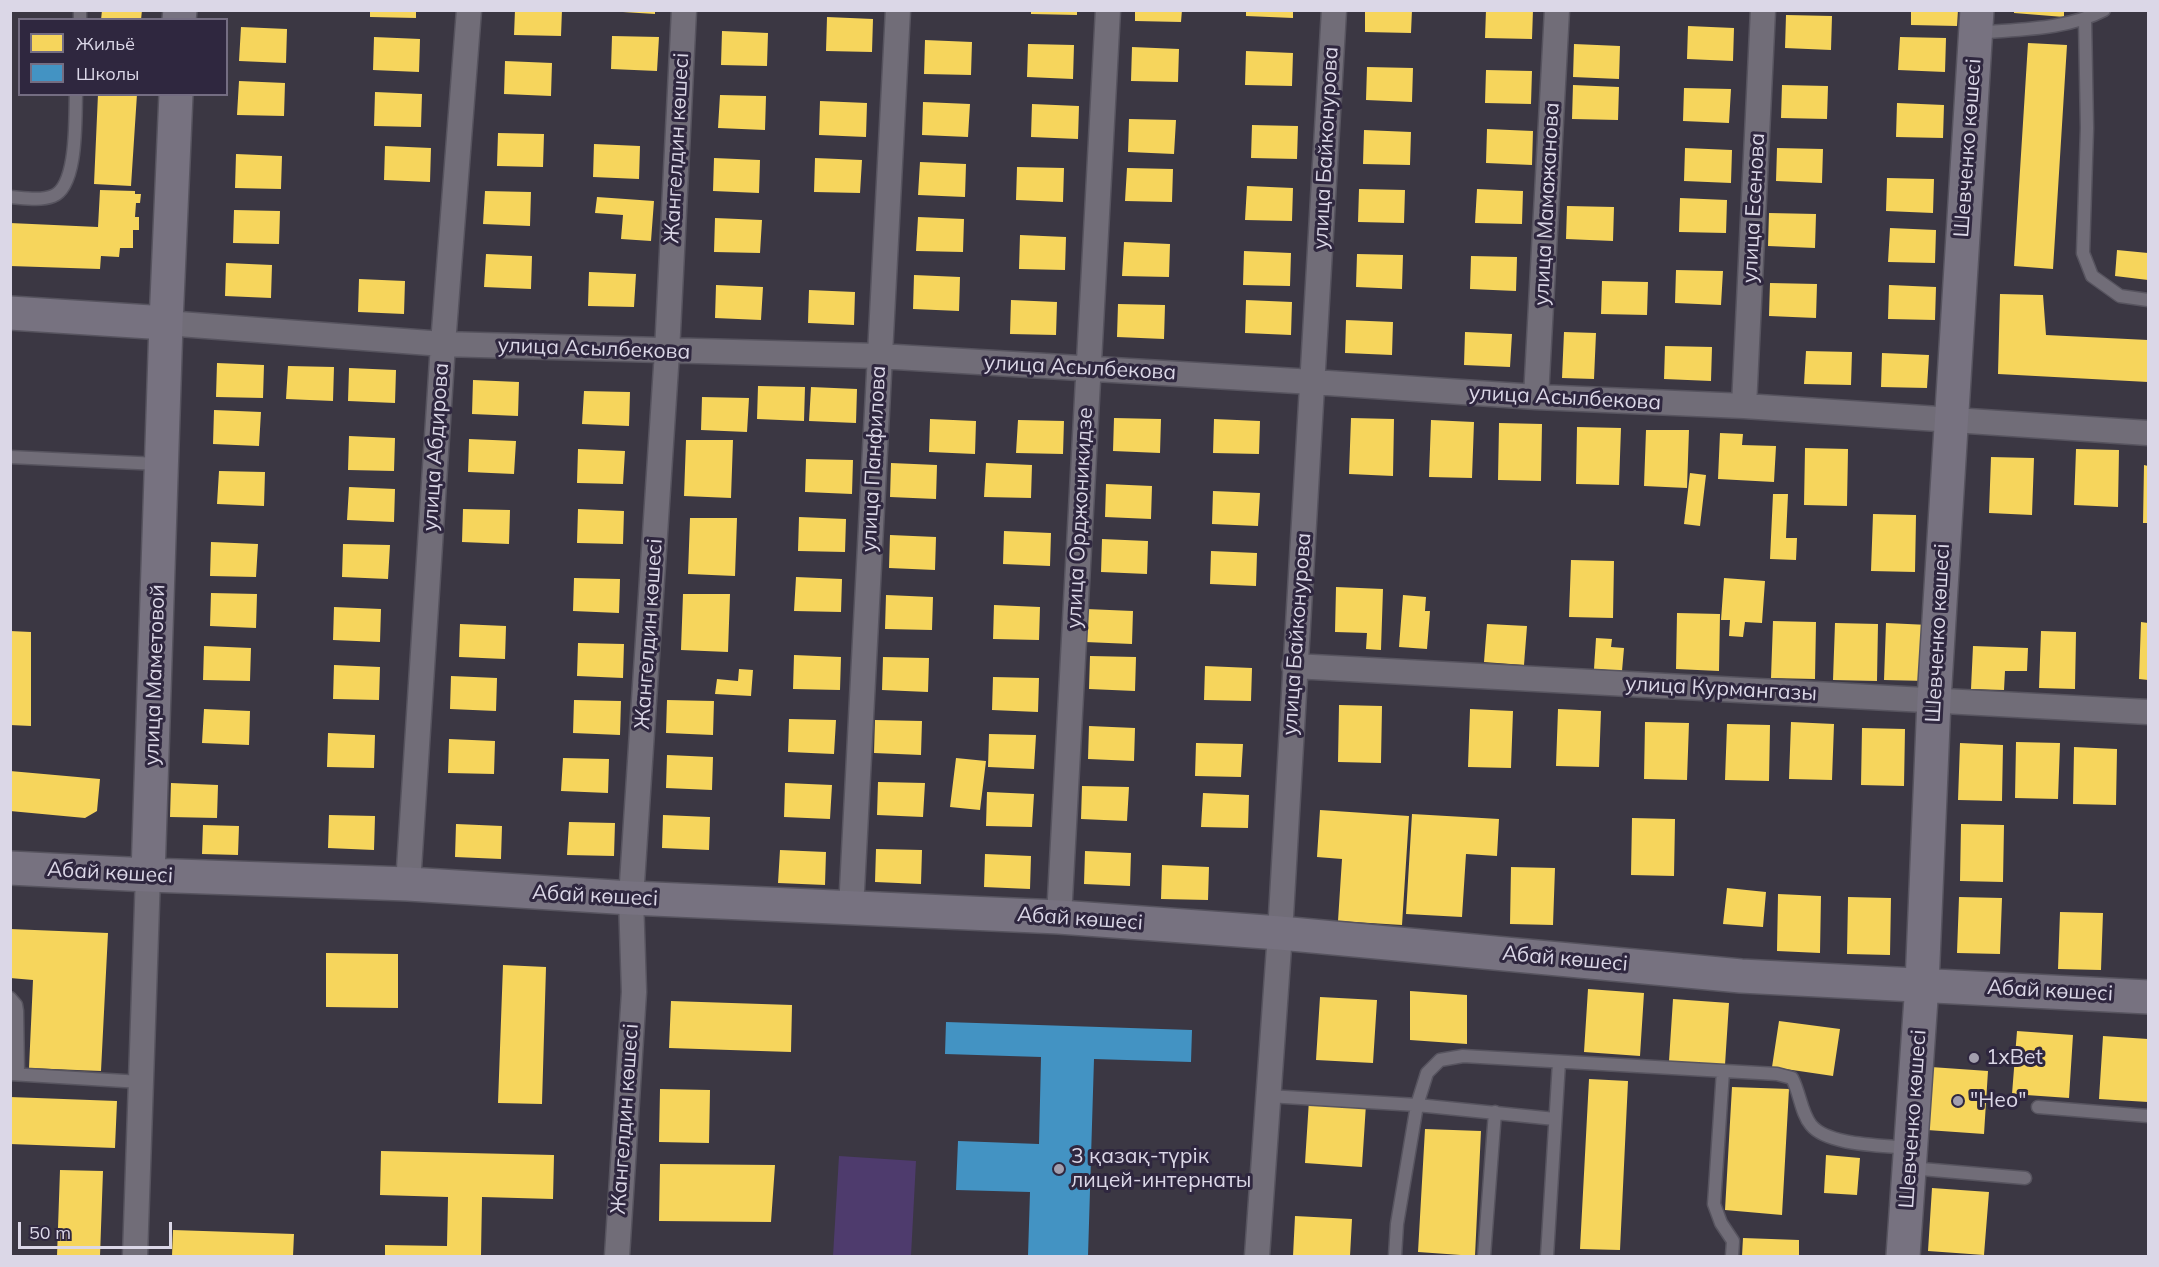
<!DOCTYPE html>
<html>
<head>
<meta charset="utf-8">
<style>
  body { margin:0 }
  #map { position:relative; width:2159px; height:1267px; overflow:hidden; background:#3b3743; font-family:Mulish,sans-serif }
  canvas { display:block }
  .frame { position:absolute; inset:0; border:12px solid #dbd7e7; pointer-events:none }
  .legend { position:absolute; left:18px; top:18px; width:210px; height:78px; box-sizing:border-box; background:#2f273f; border:2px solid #746d82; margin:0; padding:8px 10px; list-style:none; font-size:18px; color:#dbd7e7 }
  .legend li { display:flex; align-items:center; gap:12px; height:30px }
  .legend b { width:30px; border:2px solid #746d82 }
  .scale { position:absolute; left:18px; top:1222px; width:154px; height:27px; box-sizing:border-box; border:3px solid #dbd7e7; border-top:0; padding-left:8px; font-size:18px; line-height:21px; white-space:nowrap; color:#dbd7e7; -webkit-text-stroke:4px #2f273f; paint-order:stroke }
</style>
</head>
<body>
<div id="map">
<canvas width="2159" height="1267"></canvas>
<div class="frame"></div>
<ul class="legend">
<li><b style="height:16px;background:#f6d55c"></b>Жильё</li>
<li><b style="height:16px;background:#4393c3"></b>Школы</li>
</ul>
<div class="scale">50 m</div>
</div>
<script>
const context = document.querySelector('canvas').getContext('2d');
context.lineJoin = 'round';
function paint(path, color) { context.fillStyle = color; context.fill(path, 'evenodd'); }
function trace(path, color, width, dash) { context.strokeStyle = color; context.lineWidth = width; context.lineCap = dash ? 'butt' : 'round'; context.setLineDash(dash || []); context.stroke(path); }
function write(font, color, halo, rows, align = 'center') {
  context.font = font + ' Mulish,sans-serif'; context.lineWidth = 6; context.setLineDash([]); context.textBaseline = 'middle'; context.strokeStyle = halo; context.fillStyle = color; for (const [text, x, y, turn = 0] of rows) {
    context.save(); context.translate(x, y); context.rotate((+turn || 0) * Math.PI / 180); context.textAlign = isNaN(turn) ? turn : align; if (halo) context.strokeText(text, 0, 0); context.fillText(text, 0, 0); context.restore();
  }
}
const green = new Path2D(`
  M839,1156L916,1161L911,1256H833Z`);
const homes = new Path2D(`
  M102,10H142L141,20H101Z
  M370,10H416V18L370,17Z
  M515,10H562L561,36L514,35Z
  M623,10H655V14L623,12Z
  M1031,10H1077V15L1031,14Z
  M1135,10H1182L1181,22L1135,21Z
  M1246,10H1293V18L1246,16Z
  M1365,10H1412L1411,33L1365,32Z
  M1486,10H1533L1532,39L1485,38Z
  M1911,10H1958L1957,26L1911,25Z
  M2014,10H2064V17L2014,13Z
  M1786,15L1832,16L1831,50L1785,48Z
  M827,17L873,19L872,52L826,51Z
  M1688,26L1734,28L1733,61L1687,59Z
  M241,27L287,29L286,63L239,61Z
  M722,31L768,33L767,66L721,65Z
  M612,36L659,37L657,71L611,69Z
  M374,37L420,39L419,72L373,70Z
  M1900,37L1946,38L1945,72L1898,70Z
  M925,40L972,42L971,75L924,74Z
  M2028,43L2067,45L2053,269L2014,266Z
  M1028,44L1074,45L1073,79L1027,77Z
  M1574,44L1620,46L1619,79L1573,77Z
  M1132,47L1179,49L1178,82L1131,81Z
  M1246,51L1293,53L1292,86L1245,85Z
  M505,61L552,63L551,96L504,94Z
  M1367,67L1413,68L1412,102L1366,100Z
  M1486,70L1532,71L1531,104L1485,103Z
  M239,81L285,83L284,116L237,115Z
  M1573,85L1619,87L1618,120L1572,119Z
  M1782,85L1828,86L1827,119L1781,118Z
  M1684,88L1731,89L1729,123L1683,121Z
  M375,92L422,94L421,127L374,126Z
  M98,94H137L131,186L94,184Z
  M720,95L766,96L765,130L718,128Z
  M820,101L867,103L866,137L819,135Z
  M923,102L970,104L968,137L922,135Z
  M1897,103L1944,105L1943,138L1896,137Z
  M1032,104L1079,106L1078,139L1031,137Z
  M1129,119L1176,120L1174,154L1128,152Z
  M1252,125L1298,126L1297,159L1251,158Z
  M1487,129L1533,131L1532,165L1486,163Z
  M1364,130L1411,132L1410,165L1363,164Z
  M498,133L544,134L543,167L497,166Z
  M594,144L640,146L639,179L593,177Z
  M385,146L431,148L430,182L384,180Z
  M1685,148L1732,150L1731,183L1684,181Z
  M1777,148L1823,149L1822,183L1776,181Z
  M236,154L282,156L281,189L235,188Z
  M714,158L760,160L759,193L713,191Z
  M815,158L862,160L860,193L814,192Z
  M920,162L966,164L965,197L918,195Z
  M1017,167L1064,168L1063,202L1016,200Z
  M1127,168L1173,169L1172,202L1125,201Z
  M1887,178L1934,179L1933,213L1886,211Z
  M1247,186L1293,188L1292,221L1245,220Z
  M1359,189L1405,190L1404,223L1358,222Z
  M1477,189L1523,191L1522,224L1475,223Z
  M100,190L135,191V194H141L140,203H136L135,217H139V230H133V248H120L119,257L101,256L100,269L10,266V223L98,227Z
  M485,191L531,192L530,226L483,224Z
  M597,197L654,201L651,241L621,239L623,215L595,213Z
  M1680,198L1727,200L1726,233L1679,232Z
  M1567,206L1614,207L1613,241L1566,239Z
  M234,210L280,211L279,244L233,243Z
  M1769,213L1816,214L1815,248L1768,246Z
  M918,217L964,219L963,252L916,251Z
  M715,218L762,220L760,253L714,252Z
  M1890,228L1936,230L1935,263L1888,262Z
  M1020,235L1066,237L1065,270L1019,269Z
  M1124,242L1170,244L1169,277L1122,276Z
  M2117,250L2148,253V280L2115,276Z
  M1244,251L1291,253L1290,286L1243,285Z
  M486,254L532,256L531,289L484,287Z
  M1357,254L1403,255L1402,289L1356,287Z
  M1471,256L1517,257L1516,291L1470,289Z
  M226,263L272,265L271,298L225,296Z
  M1676,270L1723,271L1721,305L1675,303Z
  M589,272L636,274L634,307L588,306Z
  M914,275L960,277L959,311L913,309Z
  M359,279L405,281L404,314L358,312Z
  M1602,281L1648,282L1647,315L1601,314Z
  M1770,283L1817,284L1816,318L1769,316Z
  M716,285L763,287L761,320L715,318Z
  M1889,285L1936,287L1935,320L1888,319Z
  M809,290L855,292L854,325L808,323Z
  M2000,294L2043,295L2046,335L2148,340V382L1998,374Z
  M1011,300L1057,302L1056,335L1010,334Z
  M1246,300L1292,302L1291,335L1245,333Z
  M1118,304L1165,305L1164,339L1117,337Z
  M1346,320L1393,322L1392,355L1345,353Z
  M1465,332L1512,334L1510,367L1464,365Z
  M1564,332L1596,333L1594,379L1562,378Z
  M1665,346L1712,347L1711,381L1664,379Z
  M1806,351L1852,352L1851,385L1804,384Z
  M1882,353L1929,355L1927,388L1881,387Z
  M217,363L264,365L263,398L216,397Z
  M288,366L334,367L333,401L286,399Z
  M349,368L396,370L395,403L348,401Z
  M473,380L519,382L518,416L472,414Z
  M758,386L805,387L804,421L757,419Z
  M811,387L857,389L856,423L809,421Z
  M584,391L630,392L629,426L582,424Z
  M702,397L749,398L747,432L701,430Z
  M214,410L261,412L259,446L213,444Z
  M1114,418L1161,419L1160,453L1113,451Z
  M1351,418L1394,419L1393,476L1349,474Z
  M930,419L976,421L975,454L929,452Z
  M1214,419L1260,421L1259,454L1213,453Z
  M1018,420L1064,421L1063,454L1016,453Z
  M1431,420L1474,422L1472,478L1429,477Z
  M1499,423L1542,424L1541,481L1498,480Z
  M1577,427L1621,428L1619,485L1576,484Z
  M1646,430H1689L1687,488L1644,486Z
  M1720,433L1743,434L1742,445L1776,446L1774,482L1718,479Z
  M349,436L395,438L394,471L348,470Z
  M469,439L516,441L514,474L468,472Z
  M686,440H733L731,498L684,496Z
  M1805,448L1848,449L1847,506L1804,505Z
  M578,449L625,451L623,484L577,483Z
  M2076,449L2119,450L2118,507L2074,505Z
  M1991,457L2034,458L2032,515L1989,513Z
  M806,459L853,460L852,494L805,492Z
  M891,463L937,465L936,499L890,497Z
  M986,463L1032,465L1031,498L984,497Z
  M2144,465L2148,466V523H2143Z
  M219,471L265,472L264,506L217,504Z
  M1690,473L1706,475L1700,526L1684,524Z
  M1106,484L1152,486L1151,519L1105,517Z
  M349,487L395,489L394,522L347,520Z
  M1213,491L1260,493L1258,526L1212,524Z
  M1773,494H1788L1786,538H1797L1796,560L1770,559Z
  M463,509L510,510L509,544L462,542Z
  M578,509L624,511L623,544L577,543Z
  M1873,514L1916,515L1915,572L1871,571Z
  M799,517L846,519L845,552L798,551Z
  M690,518H737L735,576L688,574Z
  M1004,531L1051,533L1050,566L1003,564Z
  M890,535L936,537L935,570L889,568Z
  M1102,539L1148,541L1147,574L1101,572Z
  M211,542L258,544L256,577L210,576Z
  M343,544L390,545L388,579L342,577Z
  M1211,551L1257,553L1256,586L1210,584Z
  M1571,560L1614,561L1613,618L1569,617Z
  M796,577L842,579L841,612L794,611Z
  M574,578L620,579L619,613L573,611Z
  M1724,578L1765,581L1762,623L1745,622L1743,637L1729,636L1730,620H1721Z
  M1336,587L1383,589L1381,650L1366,649L1367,633L1335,632Z
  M211,593L257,594L256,628L210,626Z
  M683,594H730L728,652L681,650Z
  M886,595L933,597L932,630L885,629Z
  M1403,595L1426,597L1425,611H1430L1427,649L1399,647Z
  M994,605L1040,607L1039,640L993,639Z
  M334,607L381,609L380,642L333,640Z
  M1086,609L1133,611L1132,644L1085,642Z
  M1677,613L1720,614L1719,671L1676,669Z
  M1773,621L1816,622L1815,679L1771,678Z
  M2141,622L2148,623V680L2139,679Z
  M1835,623L1878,624L1877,681L1833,680Z
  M1886,623L1929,625L1927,681L1884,680Z
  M460,624L506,626L505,659L459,657Z
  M1487,624L1527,626L1524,665L1484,662Z
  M10,631L31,632V726L10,725Z
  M2041,631L2076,632L2075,689L2039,688Z
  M1596,638L1612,639L1611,647L1624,648L1622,671L1594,669Z
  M578,643L624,644L623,678L577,676Z
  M204,646L251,648L250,681L203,680Z
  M1973,646L2028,648L2027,671H2005L2004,690L1971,689Z
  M794,655L841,657L840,690L793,689Z
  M1090,656L1136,657L1135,691L1089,689Z
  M883,657L929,658L928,692L882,690Z
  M334,665L380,667L379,700L333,699Z
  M1205,666L1252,668L1251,701L1204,700Z
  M739,669L753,670L751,696L715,694L717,679L738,681Z
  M451,676L497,678L496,711L450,709Z
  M993,677L1039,678L1038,712L992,710Z
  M574,700L621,701L620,735L573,733Z
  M667,700L714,701L713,735L666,733Z
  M1339,705L1382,706L1381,763L1338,762Z
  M204,709L250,711L249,745L202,743Z
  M1470,709L1513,711L1511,768L1468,767Z
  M1558,709L1601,711L1599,767L1556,766Z
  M789,719L836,720L834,754L788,752Z
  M875,720L922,721L921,755L874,753Z
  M1645,722L1689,723L1687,780L1644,779Z
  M1791,722L1834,724L1832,780L1789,779Z
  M1727,724L1770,725L1769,781L1725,780Z
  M1089,726L1135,728L1134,761L1088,759Z
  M1862,728L1905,729L1904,786L1861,785Z
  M328,733L375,735L374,768L327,767Z
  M989,734L1036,735L1034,769L988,767Z
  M449,739L495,741L494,774L448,773Z
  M2016,742L2060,743L2058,799L2015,798Z
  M1196,743L1243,744L1241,777L1195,776Z
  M1960,743L2003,745L2002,801L1958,800Z
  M2074,747L2117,749L2116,805L2073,804Z
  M667,755L713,757L712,790L666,788Z
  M563,758L609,759L608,793L561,791Z
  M956,758L986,761L980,810L950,807Z
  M10,771L100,779L97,811L85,818L10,811Z
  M878,782L925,783L923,817L877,815Z
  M171,783L218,785L217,818L170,817Z
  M785,783L832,785L830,819L784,817Z
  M1082,786L1129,787L1127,821L1081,819Z
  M987,792L1034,794L1032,827L986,826Z
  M1203,793L1249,795L1248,828L1201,827Z
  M1320,810L1409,816L1402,925L1338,921L1342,859L1317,857Z
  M1412,814L1499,819L1497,856L1466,854L1462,917L1406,914Z
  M329,815L375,816L374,850L328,848Z
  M663,815L710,817L709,850L662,848Z
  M1632,818L1675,819L1674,876L1631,875Z
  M569,822L615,823L614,856L567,855Z
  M456,824L502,826L501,859L455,857Z
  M1961,824L2004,825L2003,882L1960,881Z
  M203,825L239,826L238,855L202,854Z
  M876,849L922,850L921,884L875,882Z
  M780,850L826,852L825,885L778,883Z
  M1085,851L1131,853L1130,886L1084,884Z
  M985,854L1031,856L1030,889L984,887Z
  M1162,865L1209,867L1208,900L1161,899Z
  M1511,867L1555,868L1553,925L1510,924Z
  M1727,888L1766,892L1763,927L1723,924Z
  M1778,894L1821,896L1820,953L1777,951Z
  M1848,897L1891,898L1890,955L1847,954Z
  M1959,897L2002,898L2000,954L1957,953Z
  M2060,912L2103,913L2101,970L2058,969Z
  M10,929L108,933L101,1071L29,1068L33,980L10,978Z
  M326,953L398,954V1008L326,1007Z
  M503,965L546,967L542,1104L498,1103Z
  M1588,989L1644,993L1640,1056L1584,1052Z
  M1410,991L1467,995V1044L1410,1040Z
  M1320,997L1377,1000L1373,1063L1316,1060Z
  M1673,999L1729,1003L1725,1065L1669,1061Z
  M671,1001L792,1005L791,1052L669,1048Z
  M1779,1021L1840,1029L1833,1076L1772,1067Z
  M2017,1031L2073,1035L2069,1098L2012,1094Z
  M2103,1036L2148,1039V1102L2099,1099Z
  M1931,1067L1988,1071L1984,1134L1927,1130Z
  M1589,1079L1628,1081L1620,1250L1580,1249Z
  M1732,1087L1789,1089L1782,1215L1725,1210Z
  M660,1089L710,1090L709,1143L659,1142Z
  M10,1097L117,1101L115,1148L10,1144Z
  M1309,1100L1366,1104L1362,1167L1305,1163Z
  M1425,1129L1481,1131L1475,1256L1418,1252Z
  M381,1151L554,1155L553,1199L482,1197L481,1256H385V1245L447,1246L448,1197L380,1195Z
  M1826,1155L1860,1158L1857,1195L1824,1193Z
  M660,1164L775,1165L771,1222L659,1221Z
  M60,1170L103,1171L100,1256H57Z
  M1932,1188L1989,1192L1984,1255L1928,1251Z
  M1295,1216L1352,1219L1350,1256H1293Z
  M173,1230L294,1234L293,1256H172Z
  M1743,1238L1799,1240V1256H1742Z`);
const schools = new Path2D(`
  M946,1022L1192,1030L1191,1062L1094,1059L1088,1256H1028L1030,1192L956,1190L958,1141L1039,1144L1041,1057L945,1054Z`);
const lane = new Path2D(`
  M80,20V10
  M2085,20L2087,128L2083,253L2092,276L2120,296L2148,300
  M1977,33C2019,29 2066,30 2104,10
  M10,197C24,198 40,201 53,196C78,186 75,118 76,94
  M10,457L159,464
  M10,998L16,1005L17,1011L18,1074
  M1723,1071L1714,1204L1721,1223L1733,1241L1732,1256
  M10,1074L141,1082
  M1268,1096L1417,1105L1555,1119
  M2038,1107L2148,1116
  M1910,1168L2025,1178
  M1395,1256L1397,1224L1417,1105L1427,1073L1440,1060L1463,1056L1777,1074L1792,1078C1800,1093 1801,1113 1811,1125C1828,1146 1884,1145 1909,1148
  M1484,1256L1495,1112
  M1547,1256L1559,1062`);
const street = new Path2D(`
  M166,323L443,344L879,356L1313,382L1536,397L1744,406L2148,433
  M1536,397L1557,10
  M1744,406L1763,10
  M1294,666L2148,712
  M408,884L443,344L469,10
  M851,909L898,10
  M1059,917L1108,10
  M135,1256L148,875
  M617,1256L634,992L631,898L667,352L684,10
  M1257,1256L1280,933L1334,10`);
const secondary = new Path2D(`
  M179,20L180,10
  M10,313L166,323
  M10,868L148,875L408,884L631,898L1059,917L1280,933L1741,976L2148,997
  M148,875L166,323L176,94
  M1903,1256L1922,984L1934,700L1977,10`);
const markers = [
  [1974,1058,6,"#a39fae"],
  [1958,1101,6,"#a39fae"],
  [1059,1169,6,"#a39fae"]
];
const streetNames = [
  ["Жангелдин көшесі",677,148,-87],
  ["улица Байконурова",1326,148,-87],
  ["Шевченко көшесі",1968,148,-86],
  ["улица Мамажанова",1547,204,-87],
  ["улица Есенова",1754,208,-87],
  ["улица Асылбекова",594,349,2],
  ["улица Асылбекова",1080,368,3],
  ["улица Асылбекова",1565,398,3],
  ["улица Абдирова",436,447,-86],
  ["улица Панфилова",874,459,-87],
  ["улица Орджоникидзе",1080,518,-87],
  ["Шевченко көшесі",1938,633,-87],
  ["Жангелдин көшесі",649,634,-86],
  ["улица Байконурова",1297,634,-86],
  ["улица Маметовой",155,675,-88],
  ["улица Курмангазы",1721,689,3],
  ["Абай көшесі",110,873,3],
  ["Абай көшесі",595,896,3],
  ["Абай көшесі",1080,919,4],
  ["Абай көшесі",1565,959,5],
  ["Абай көшесі",2050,991,3],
  ["Жангелдин көшесі",625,1119,-86],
  ["Шевченко көшесі",1913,1119,-86]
];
const poiNames = [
  ["1xBet",1986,1058],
  ["\"Нео\"",1970,1101],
  ["3 қазақ-түрік",1071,1157],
  ["лицей-интернаты",1071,1181]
];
paint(green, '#4e3b6d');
paint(homes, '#f6d55c');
paint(schools, '#4393c3');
trace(lane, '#57545f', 15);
trace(street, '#57545f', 27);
trace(secondary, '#57545f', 36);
trace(lane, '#716d78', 12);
trace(street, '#716d78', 24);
trace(secondary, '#777280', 33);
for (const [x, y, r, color] of markers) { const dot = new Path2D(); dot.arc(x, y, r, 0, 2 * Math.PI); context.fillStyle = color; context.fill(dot); trace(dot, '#2f273f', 2); }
write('21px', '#dbd7e7', '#2f273f', streetNames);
write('21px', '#dbd7e7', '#2f273f', poiNames, 'left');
</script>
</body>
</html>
